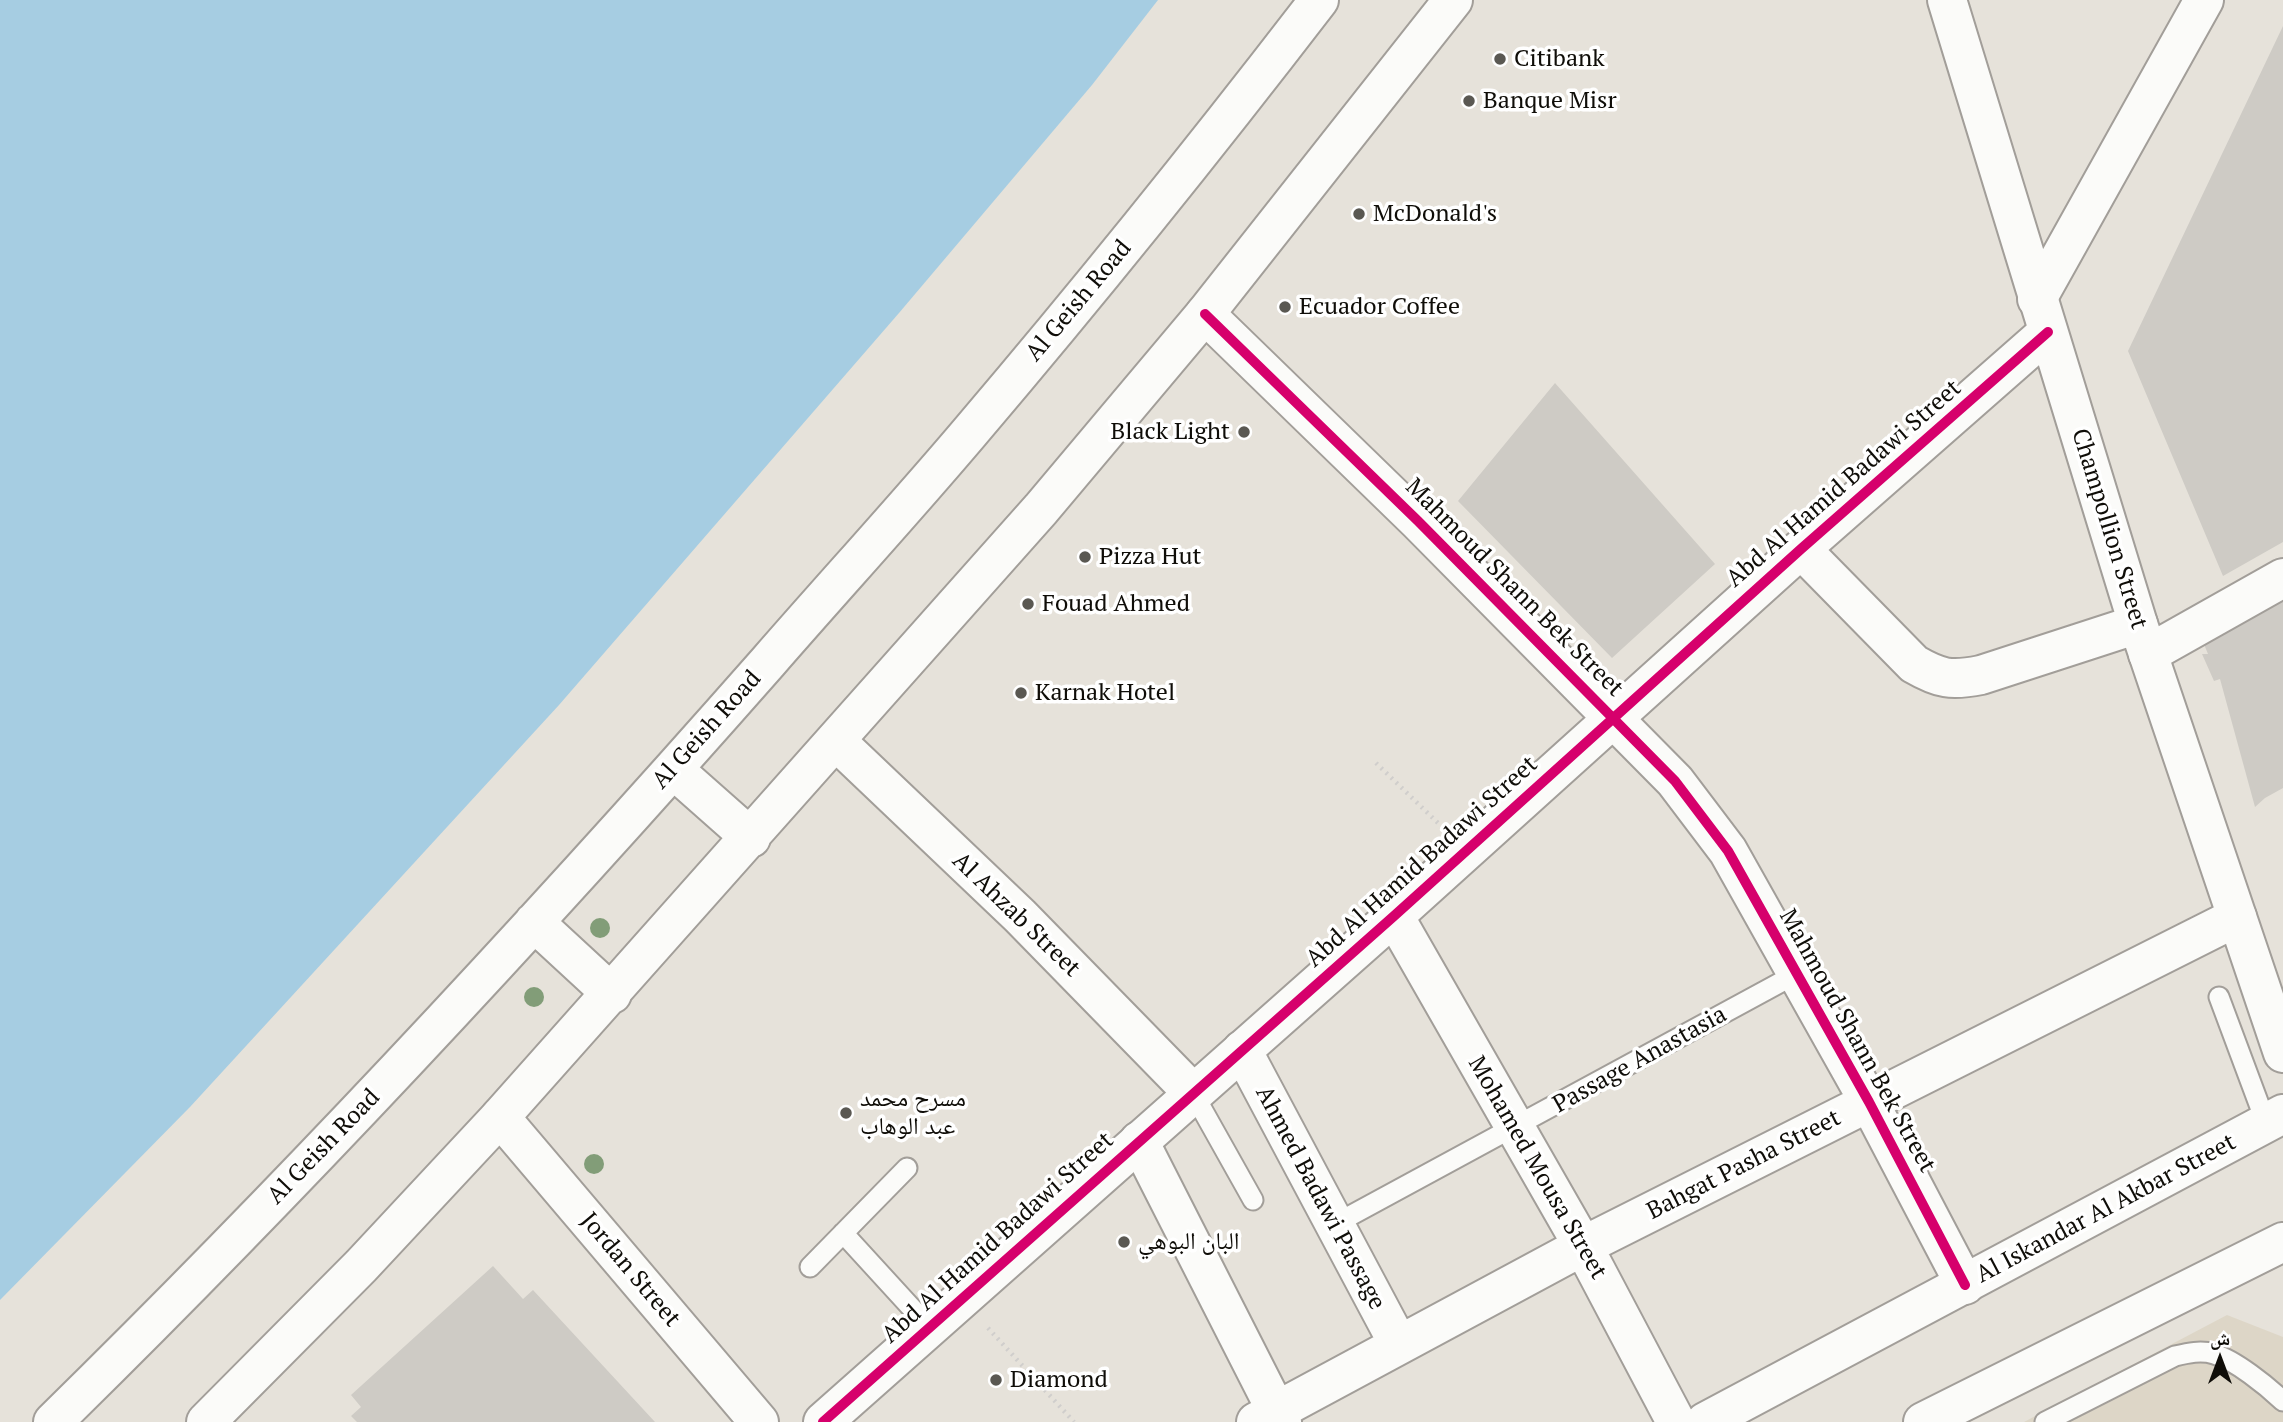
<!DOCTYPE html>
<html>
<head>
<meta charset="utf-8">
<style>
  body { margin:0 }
  #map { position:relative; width:2283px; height:1422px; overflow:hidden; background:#e6e2da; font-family:"PT Serif","Noto Naskh Arabic",serif }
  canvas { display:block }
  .north { position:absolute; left:2185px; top:1324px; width:70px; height:70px; -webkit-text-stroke:5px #fff; paint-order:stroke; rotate:0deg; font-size:19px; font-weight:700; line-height:28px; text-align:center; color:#0f0d08 }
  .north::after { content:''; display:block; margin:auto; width:24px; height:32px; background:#0f0d08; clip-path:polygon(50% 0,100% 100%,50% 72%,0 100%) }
</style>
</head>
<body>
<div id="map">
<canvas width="2283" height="1422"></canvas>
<div class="north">ش</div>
</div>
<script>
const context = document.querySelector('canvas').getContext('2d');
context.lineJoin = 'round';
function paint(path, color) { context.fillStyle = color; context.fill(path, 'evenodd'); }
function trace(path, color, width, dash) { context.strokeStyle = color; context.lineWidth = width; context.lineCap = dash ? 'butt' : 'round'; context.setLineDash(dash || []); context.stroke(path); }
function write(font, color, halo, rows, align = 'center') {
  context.font = font + ' "PT Serif","Noto Naskh Arabic",serif'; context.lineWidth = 7; context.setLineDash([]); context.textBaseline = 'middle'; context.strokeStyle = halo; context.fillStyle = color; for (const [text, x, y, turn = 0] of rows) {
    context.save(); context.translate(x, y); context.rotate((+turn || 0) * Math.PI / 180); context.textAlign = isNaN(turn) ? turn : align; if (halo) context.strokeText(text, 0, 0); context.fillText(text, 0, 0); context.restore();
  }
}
const built = new Path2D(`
  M2227,1315L2283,1337V1422H2024Z`);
const water = new Path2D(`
  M0,0H1158L1092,85L899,313L559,705L190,1107L0,1300Z`);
const building = new Path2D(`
  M2283,26V542L2223,576L2128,351Z
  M1555,383L1715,564L1612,658L1458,501Z
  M2283,587V788L2265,798L2255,807L2220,679L2214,681L2202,654H2208L2199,632Z
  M493,1266L523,1299L533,1290L655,1422H357L351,1416L361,1407L351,1395Z`);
const path = new Path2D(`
  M1376,763L1438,823
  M988,1328L1074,1422`);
const service = new Path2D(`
  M2219,997L2266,1123
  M1193,1093L1253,1200
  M1335,1224L1796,974
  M843,1233L929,1327
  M810,1267L907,1168
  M2045,1422L2175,1356C2188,1353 2201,1350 2214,1354C2235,1360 2267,1386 2283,1401`);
const minor = new Path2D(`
  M1205,314L1418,521L1675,781L1728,851L1869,1102L1965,1285
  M1801,549L1914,664C1940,679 1951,681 1981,675L2138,624
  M2148,654L2283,578
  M836,741L1020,916L1193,1093
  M1394,916L1583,1246L1676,1422
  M1242,1050L1399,1345
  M500,1117L759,1422
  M1139,1141L1282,1422
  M1256,1422L1583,1246L2237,917`);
const tertiary = new Path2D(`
  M2037,299L2204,0
  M823,1422L1394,916L1801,549L2048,332`);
const secondary = new Path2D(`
  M1947,0L2138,624L2283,1053
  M1705,1422L2283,1114
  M1923,1422L2283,1242`);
const trunk = new Path2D(`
  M673,769L751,838
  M534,922L612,994
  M53,1422C302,1178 538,923 768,662C835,585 904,510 970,432C1090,291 1206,147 1319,0
  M206,1422L361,1266L500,1117L1041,509L1205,314L1453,0`);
const cycleway = new Path2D(`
  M1205,314L1418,521L1675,781L1728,851L1869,1102L1965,1285
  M823,1422L1394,916L1801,549L2048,332`);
const trees = [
  [600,928],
  [534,997],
  [594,1164]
];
const markers = [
  [1500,59,7,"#5a5852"],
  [1469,101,7,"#5a5852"],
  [1359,214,7,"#5a5852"],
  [1285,307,7,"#5a5852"],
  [1244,432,7,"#5a5852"],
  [1085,557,7,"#5a5852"],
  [1028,604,7,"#5a5852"],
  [1021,693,7,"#5a5852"],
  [846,1113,7,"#5a5852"],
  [1124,1242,7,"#5a5852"],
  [996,1380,7,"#5a5852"]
];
const poiNames = [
  ["Citibank",1514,59],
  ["Banque Misr",1483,101],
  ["McDonald's",1373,214],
  ["Ecuador Coffee",1299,307],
  ["Black Light",1230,432,"right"],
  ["Pizza Hut",1099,557],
  ["Fouad Ahmed",1042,604],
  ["Karnak Hotel",1035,693],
  ["مسرح محمد",860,1099],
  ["عبد الوهاب",860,1127],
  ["البان البوهي",1138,1242],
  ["Diamond",1010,1380]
];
const streetNames = [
  ["Al Geish Road",1079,301,-50],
  ["Abd Al Hamid Badawi Street",1844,484,-41],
  ["Champollion Street",2109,529,73],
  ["Mahmoud Shann Bek Street",1514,588,45],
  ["Al Geish Road",707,730,-48],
  ["Abd Al Hamid Badawi Street",1422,862,-42],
  ["Al Ahzab Street",1016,915,44],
  ["Mahmoud Shann Bek Street",1857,1041,61],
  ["Passage Anastasia",1640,1060,-29],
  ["Al Geish Road",324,1147,-46],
  ["Bahgat Pasha Street",1744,1165,-27],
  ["Mohamed Mousa Street",1537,1168,60],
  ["Ahmed Badawi Passage",1320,1198,62],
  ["Al Iskandar Al Akbar Street",2106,1209,-28],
  ["Abd Al Hamid Badawi Street",998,1238,-42],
  ["Jordan Street",630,1270,50]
];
paint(built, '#ddd6c7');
paint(water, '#a6cde2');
paint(building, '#cecbc5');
trace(service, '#a29e99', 23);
trace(minor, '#a29e99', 42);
trace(tertiary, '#a29e99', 42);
trace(secondary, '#a29e99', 42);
trace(trunk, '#a29e99', 42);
trace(path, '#d0cecc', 4.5, [2, 5]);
trace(service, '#fbfbf9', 19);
trace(minor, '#fbfbf9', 38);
trace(tertiary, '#fbfbf9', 38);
trace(secondary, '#fbfbf9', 38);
trace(trunk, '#fbfbf9', 38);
trace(cycleway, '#d6006c', 10);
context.fillStyle = '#829d78';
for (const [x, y] of trees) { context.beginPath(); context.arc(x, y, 10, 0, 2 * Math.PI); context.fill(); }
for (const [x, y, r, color] of markers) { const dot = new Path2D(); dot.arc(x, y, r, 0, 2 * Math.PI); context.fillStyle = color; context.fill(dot); trace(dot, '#fff', 2.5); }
write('24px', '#0f0d08', '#fff', poiNames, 'left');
write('24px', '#0f0d08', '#fff', streetNames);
</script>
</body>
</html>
